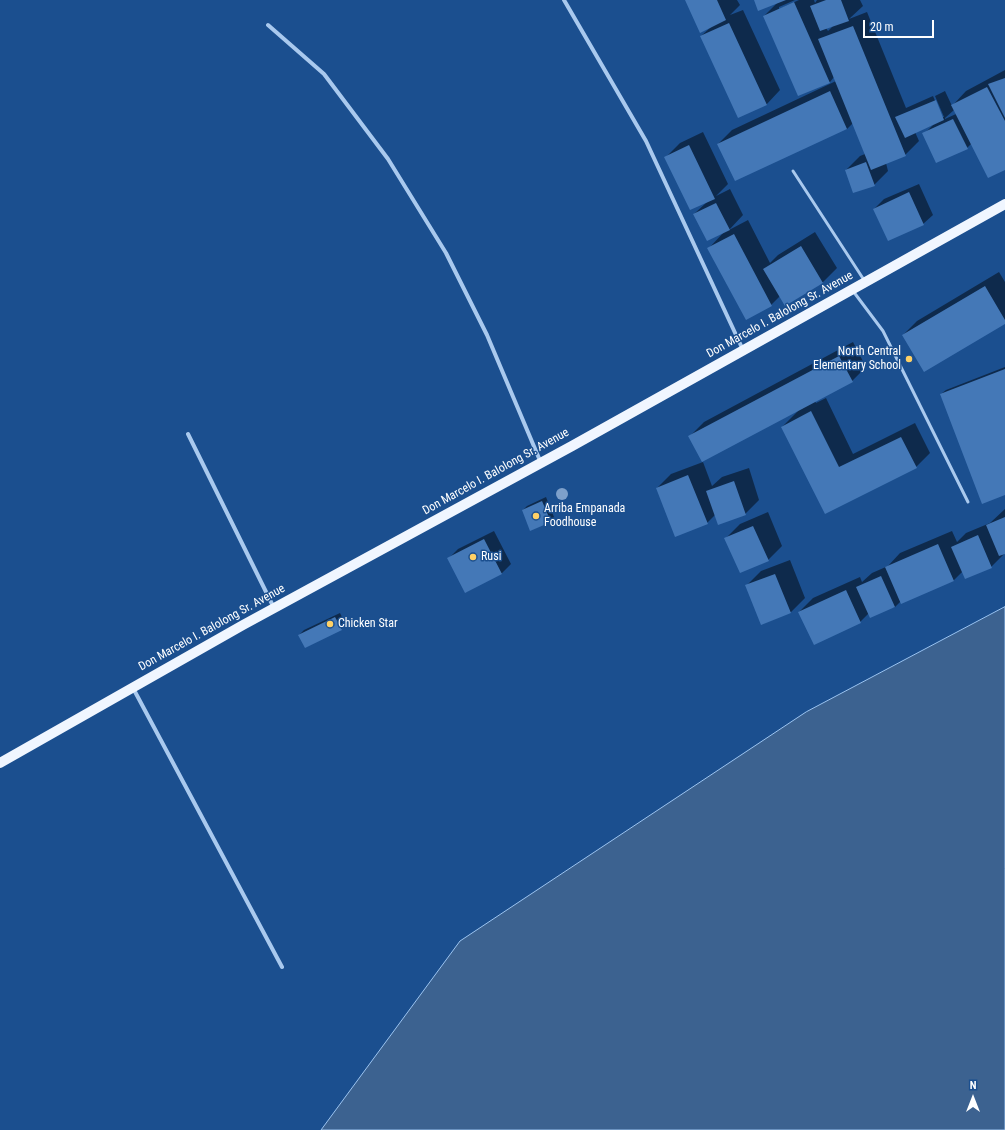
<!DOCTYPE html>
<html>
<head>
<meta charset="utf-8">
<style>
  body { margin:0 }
  #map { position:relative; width:1005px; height:1130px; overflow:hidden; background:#1b4f8f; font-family:"Roboto Condensed",sans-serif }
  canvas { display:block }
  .north { position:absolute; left:953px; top:1078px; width:40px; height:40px; -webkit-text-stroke:3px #1b4f8f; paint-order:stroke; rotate:0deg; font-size:11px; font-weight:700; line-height:16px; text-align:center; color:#fff }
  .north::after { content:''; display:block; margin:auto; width:14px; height:18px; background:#fff; clip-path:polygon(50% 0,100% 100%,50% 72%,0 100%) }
  .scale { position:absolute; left:863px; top:20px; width:71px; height:18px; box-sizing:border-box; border:2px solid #fff; border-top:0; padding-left:5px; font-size:12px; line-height:14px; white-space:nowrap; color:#fff; -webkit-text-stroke:3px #1b4f8f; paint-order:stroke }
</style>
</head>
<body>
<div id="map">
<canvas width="1005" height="1130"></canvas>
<div class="north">N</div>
<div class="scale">20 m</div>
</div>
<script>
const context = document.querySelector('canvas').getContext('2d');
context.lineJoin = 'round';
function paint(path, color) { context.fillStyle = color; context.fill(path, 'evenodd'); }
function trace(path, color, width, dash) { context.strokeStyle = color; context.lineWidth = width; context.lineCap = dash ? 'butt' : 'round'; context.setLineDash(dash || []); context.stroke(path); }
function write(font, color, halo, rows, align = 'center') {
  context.font = font + ' "Roboto Condensed",sans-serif'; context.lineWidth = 3; context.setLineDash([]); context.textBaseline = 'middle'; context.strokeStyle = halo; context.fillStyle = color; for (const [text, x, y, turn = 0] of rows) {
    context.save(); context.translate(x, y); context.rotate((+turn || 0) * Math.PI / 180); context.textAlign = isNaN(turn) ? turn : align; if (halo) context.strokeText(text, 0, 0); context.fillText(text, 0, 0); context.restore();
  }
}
const water = new Path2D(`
  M1005,607V1130H321L460,941L806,712Z`);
const shadow = new Path2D(`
  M687,0H737L740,5L730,15L743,10L780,90L766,105L701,36L711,27Z
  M755,0H795L779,7V9L799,0H814L815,3L817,0H860L863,6L849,19L867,12L906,108L933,96L942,117H944L935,96L945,91L952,106L966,91L1005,70V169L971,144L967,148L924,134L933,125L915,132L919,141L905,155L886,163L888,171L874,185L846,170L860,156L865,154L853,123L847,129L718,144L732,130L836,81L834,77L830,82L799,95L764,16L777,3ZM833,26L828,31L826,28ZM954,110L956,114L945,119V118Z
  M703,132L728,184L716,196L730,189L743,215L729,230L748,220L770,263L778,255L815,232L837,268L823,282L785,304L780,296L771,305L709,248L724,232L694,214L707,202L666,157L680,143Z
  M919,184L933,215L923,224L874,209L884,199Z
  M999,272L1005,282V323L903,335L917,321Z
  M853,342L866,367L852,381L815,401L816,403L826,398L853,454L915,423L930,453L916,467L825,512L782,427L798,411L690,436L704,422Z
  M1005,367V494L941,394L946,390Z
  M703,462L712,486L722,477L749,468L759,500L745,514L715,515L707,523L657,488L671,474Z
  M546,497L554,517L550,521L523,510L527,506Z
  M1005,509V553L991,567L963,571L953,581L901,601L895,607L869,613L860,622L799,612L813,598L860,577L862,582L872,573L888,566L900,553L952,531L957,542L966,533L990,523Z
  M768,512L782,546L768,560L726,538L740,524Z
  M494,531L511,564L502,573L466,592L449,558L458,549Z
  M790,560L805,598L791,612L762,624L747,585L761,571Z
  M340,613L346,625L341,629L299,635L304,630Z`);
const building = new Path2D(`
  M685,0H717L726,20L700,33Z
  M754,0H786L758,11Z
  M826,0H841L849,21L820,31L810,6Z
  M794,2L830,83L798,96L763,16Z
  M729,23L767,105L738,118L700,36Z
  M853,26L906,156L871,170L818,39Z
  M1005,78V118L988,84Z
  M987,87L1005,121V170L988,178L951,105Z
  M830,91L847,129L735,181L717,144Z
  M936,100L944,120L905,138L895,117Z
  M953,119L968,149L936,163L922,133Z
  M689,145L715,199L690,210L664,157Z
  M866,162L875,186L853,193L845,170Z
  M909,192L924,225L888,241L873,209Z
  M716,203L730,230L707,241L693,214Z
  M734,234L772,306L746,320L707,248Z
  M801,246L823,283L785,306L763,269Z
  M985,286L1005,320V324L924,372L902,335Z
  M839,356L853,382L702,462L688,436Z
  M1005,369V495L982,504L940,394Z
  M811,411L839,467L901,437L917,468L825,514L781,427Z
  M688,475L708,524L675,537L656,488Z
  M734,481L746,515L718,525L706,491Z
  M542,501L551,522L530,531L522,510Z
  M1005,517V554L999,556L986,525Z
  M753,526L769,561L740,573L724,538Z
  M978,535L992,568L965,579L951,547Z
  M484,539L502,574L465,593L447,558Z
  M938,544L954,581L901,604L885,567Z
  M775,574L791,613L761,625L745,585Z
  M881,576L895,607L870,618L856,587Z
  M846,590L861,623L814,645L798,612Z
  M335,617L342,630L305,648L298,635Z`);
const service = new Path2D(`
  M793,171L864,280
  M853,291L883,331L968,502`);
const minor = new Path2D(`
  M564,0L646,141L743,350
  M268,25L324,74L388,159L446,253L487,335L541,463
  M188,434L274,608
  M133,688L282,967`);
const primary = new Path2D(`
  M0,763L243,625L572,446L1005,204`);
const trees = [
  [562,494]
];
const markers = [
  [909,359,4,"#ffd166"],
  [536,516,4,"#ffd166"],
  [473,557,4,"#ffd166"],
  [330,624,4,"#ffd166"]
];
const streetNames = [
  ["Don Marcelo I. Balolong Sr. Avenue",780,315,-29],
  ["Don Marcelo I. Balolong Sr. Avenue",496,472,-29],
  ["Don Marcelo I. Balolong Sr. Avenue",212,628,-29]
];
const poiNames = [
  ["North Central",901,352,"right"],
  ["Elementary School",901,366,"right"],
  ["Arriba Empanada",544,509],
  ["Foodhouse",544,523],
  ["Rusi",481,557],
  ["Chicken Star",338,624]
];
paint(water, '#3c6290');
trace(water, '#9cc4f0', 1);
paint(shadow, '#0007');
paint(building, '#4478b7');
trace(service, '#a9c9ee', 3);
trace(minor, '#a9c9ee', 4);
trace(primary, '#f0f6ff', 10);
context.fillStyle = '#7ea0ca';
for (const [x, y] of trees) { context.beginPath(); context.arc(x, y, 6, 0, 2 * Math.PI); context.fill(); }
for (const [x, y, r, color] of markers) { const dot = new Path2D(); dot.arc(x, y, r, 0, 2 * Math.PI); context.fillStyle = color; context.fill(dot); trace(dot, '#1b4f8f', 1.5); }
write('12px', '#fff', '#1b4f8f', streetNames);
write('12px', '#fff', '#1b4f8f', poiNames, 'left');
</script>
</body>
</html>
